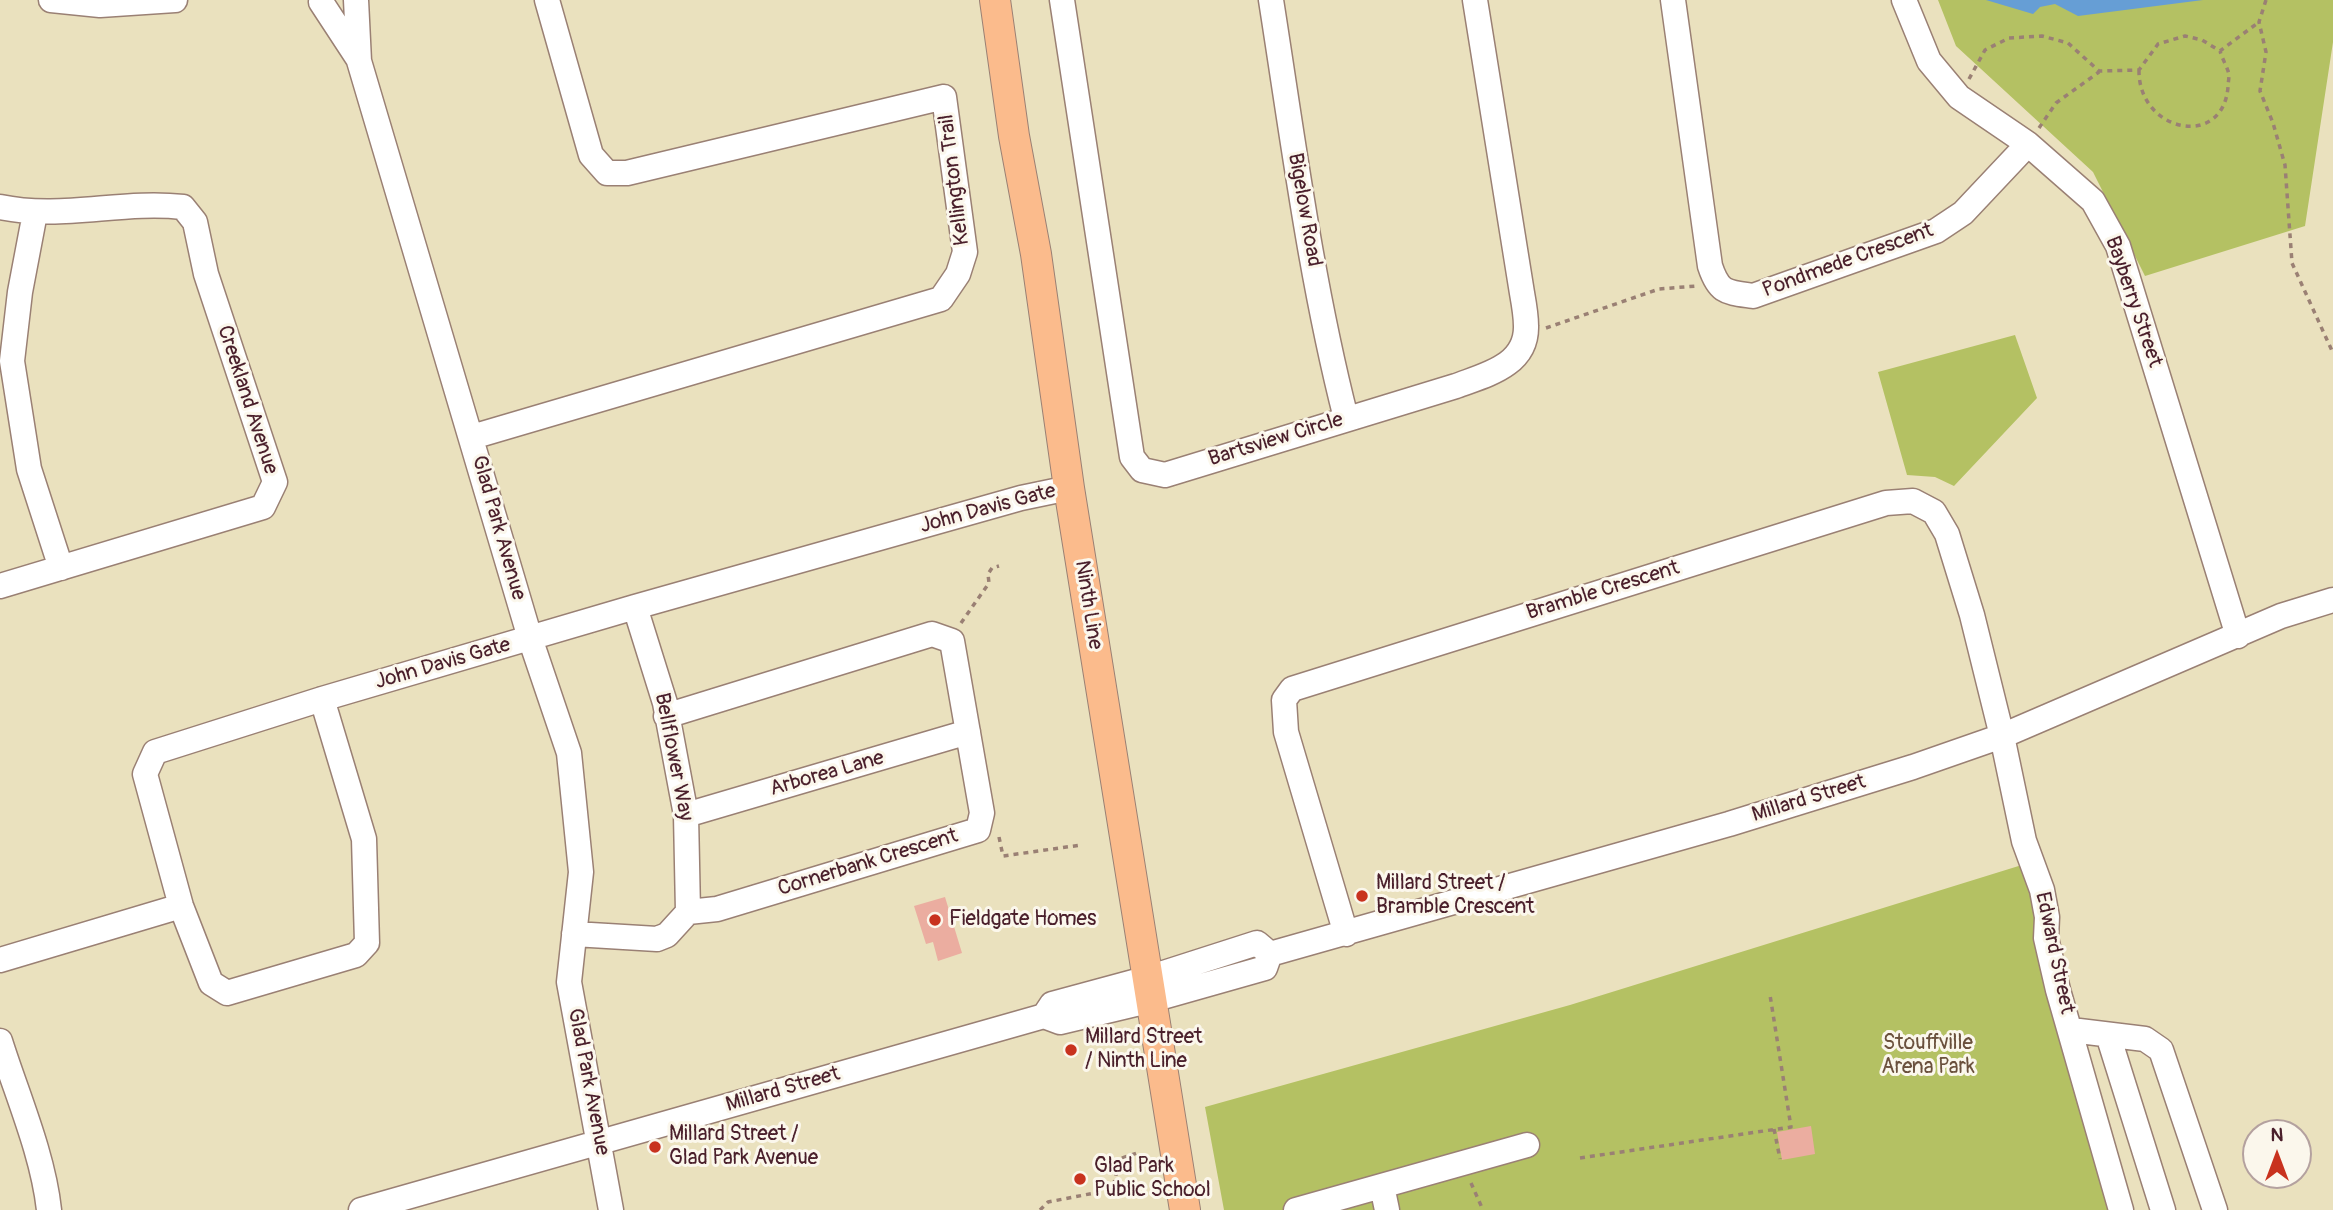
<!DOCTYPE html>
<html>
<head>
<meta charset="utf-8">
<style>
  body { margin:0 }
  #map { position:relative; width:2333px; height:1210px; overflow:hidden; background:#eae1be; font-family:Pangolin,sans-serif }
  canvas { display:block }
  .north { position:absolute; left:2242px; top:1119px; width:70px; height:70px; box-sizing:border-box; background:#fbf7ec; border:2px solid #b4a19f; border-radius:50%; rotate:0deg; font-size:19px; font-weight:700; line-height:28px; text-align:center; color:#4a1f2b }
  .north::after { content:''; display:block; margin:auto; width:24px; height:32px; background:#c8321e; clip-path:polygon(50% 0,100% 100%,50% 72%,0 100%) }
</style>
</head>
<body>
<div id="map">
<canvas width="2333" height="1210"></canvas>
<div class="north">N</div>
</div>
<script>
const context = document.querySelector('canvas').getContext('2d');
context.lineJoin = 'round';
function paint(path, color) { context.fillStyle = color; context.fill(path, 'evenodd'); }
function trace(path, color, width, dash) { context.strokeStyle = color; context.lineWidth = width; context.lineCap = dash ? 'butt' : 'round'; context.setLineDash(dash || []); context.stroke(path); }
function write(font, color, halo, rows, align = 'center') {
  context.font = font + ' Pangolin,sans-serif'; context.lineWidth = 6; context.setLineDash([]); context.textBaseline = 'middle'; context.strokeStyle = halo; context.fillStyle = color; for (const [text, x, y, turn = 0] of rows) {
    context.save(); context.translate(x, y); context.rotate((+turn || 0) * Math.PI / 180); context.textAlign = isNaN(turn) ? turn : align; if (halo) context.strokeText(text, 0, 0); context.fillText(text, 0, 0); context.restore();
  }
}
const green = new Path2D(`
  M1938,0H2333V42L2305,226L2145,276L2093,172L1956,46Z
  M2015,335L2037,398L1954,486L1935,477L1907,475L1878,372Z
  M2038,860L2127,1210H1224L1205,1107L1570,1005Z`);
const water = new Path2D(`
  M1986,0H2203L2078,16L2055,4L2040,7L2033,14Z`);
const building = new Path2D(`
  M945,897L962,953L938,961L933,942L926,944L914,906Z
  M1811,1126L1815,1154L1782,1160L1777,1132Z`);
const path = new Path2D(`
  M2266,0L2259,22L2266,52L2260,91L2273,123L2285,165L2292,263L2333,353
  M2139,70C2138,132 2223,150 2228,87C2228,82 2230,76 2228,71C2226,65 2222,58 2220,51
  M1969,79L1985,50L2009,38L2042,36L2068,43L2099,71L2139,70L2158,44L2185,36L2202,40L2220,51L2259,22
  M2039,128L2056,103L2099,72
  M1546,328L1659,289L1696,286
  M961,623L989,583L988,574L992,568L999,566
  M999,837L1003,856L1081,845
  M1774,1129L1780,1159
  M1580,1158L1791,1127L1770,995
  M1471,1183L1483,1210
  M1040,1210L1048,1202L1110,1190L1115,1180L1119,1159L1140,1152`);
const minor = new Path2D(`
  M51,0L100,5L175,0
  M356,0L359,61L530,638L569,753L581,872L569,982L611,1210
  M1062,0L1132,457L1142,470L1165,475L1456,386C1485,375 1527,366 1526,326C1526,315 1524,304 1522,293L1475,0
  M1271,0C1293,140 1311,281 1346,418
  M1673,0L1710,266C1719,293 1726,292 1753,296L1936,231L1963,213L2028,144
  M1904,0L1929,61L1959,97L2028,144L2093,201L2118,246L2238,636
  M321,2L359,60
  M0,207C61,220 122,200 183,207L195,222L206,274L275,482L263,507L0,586
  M35,213L20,292L12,361L29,469L61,568
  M472,437L941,299L958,274L965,252L944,97L627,173H607L591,155L547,0
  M322,699L364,839L367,943L356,955L227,993L211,983L181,906L145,774L155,752L322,699L635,607L1021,498L1069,488
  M666,716L932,634L952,641L982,813L978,830L717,909L688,912
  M686,815L968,732
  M574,934L657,939L667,935L688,912L686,815L665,703L635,607
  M1346,934L1286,732L1284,700L1292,689L1886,503L1913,501L1934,512L1947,534L1972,615L2002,736L2024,841L2042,890L2047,917L2046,938L2058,990L2121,1210
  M1270,954L1729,824L1913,767L2002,736L2281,616L2333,600
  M0,960L181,906
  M1044,1016L1052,1004L1148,978L1257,943L1270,954
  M2071,1030L2145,1039L2161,1050L2215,1210
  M2108,1035L2163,1210
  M0,1041C17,1095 43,1154 49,1210
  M1382,1186L1387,1210
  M361,1210L1044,1016L1060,1022L1152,1000L1265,968L1270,954
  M1296,1210L1527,1145`);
const major = new Path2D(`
  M995,0L1014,136L1036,254L1069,488L1185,1210`);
const markers = [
  [1362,896,7,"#c8321e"],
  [935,920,7,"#c8321e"],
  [1071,1050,7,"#c8321e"],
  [655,1147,7,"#c8321e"],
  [1080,1179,7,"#c8321e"]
];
const streetNames = [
  ["Kellington Trail",955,180,-97],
  ["Bigelow Road",1304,210,80],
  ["Pondmede Crescent",1848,261,-20],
  ["Bayberry Street",2133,302,71],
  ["Creekland Avenue",247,400,72],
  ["Bartsview Circle",1276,440,-17],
  ["John Davis Gate",988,509,-15],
  ["Glad Park Avenue",498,528,74],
  ["Bramble Crescent",1603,591,-17],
  ["Ninth Line",1088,605,81],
  ["John Davis Gate",443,664,-16],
  ["Bellflower Way",673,757,79],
  ["Arborea Lane",827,774,-16],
  ["Millard Street",1809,799,-17],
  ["Cornerbank Crescent",868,863,-17],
  ["Edward Street",2054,953,78],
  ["Glad Park Avenue",588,1082,79],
  ["Millard Street",783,1090,-16]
];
const poiNames = [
  ["Millard Street /",1376,884],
  ["Bramble Crescent",1376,908],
  ["Fieldgate Homes",949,920],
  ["Millard Street",1085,1038],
  ["/ Ninth Line",1085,1062],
  ["Millard Street /",669,1135],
  ["Glad Park Avenue",669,1159],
  ["Glad Park",1094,1167],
  ["Public School",1094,1191]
];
const parkNames = [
  ["Stouffville",1928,1044],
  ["Arena Park",1928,1068]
];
paint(green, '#b4c163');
paint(water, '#669ed5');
paint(building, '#ebada0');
trace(minor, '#9a8074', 27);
trace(major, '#9a8074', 32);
trace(path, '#9a8074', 3.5, [5, 5]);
trace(minor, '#fff', 24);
trace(major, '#fbbb8c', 30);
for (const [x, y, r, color] of markers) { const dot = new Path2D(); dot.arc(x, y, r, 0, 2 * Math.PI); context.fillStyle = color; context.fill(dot); trace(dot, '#fbf7ec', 2.5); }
write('21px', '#4a1f2b', '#fbf7ec', streetNames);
write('21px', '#4a1f2b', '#fbf7ec', poiNames, 'left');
write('21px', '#6a503c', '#fbf7ec', parkNames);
</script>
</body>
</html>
